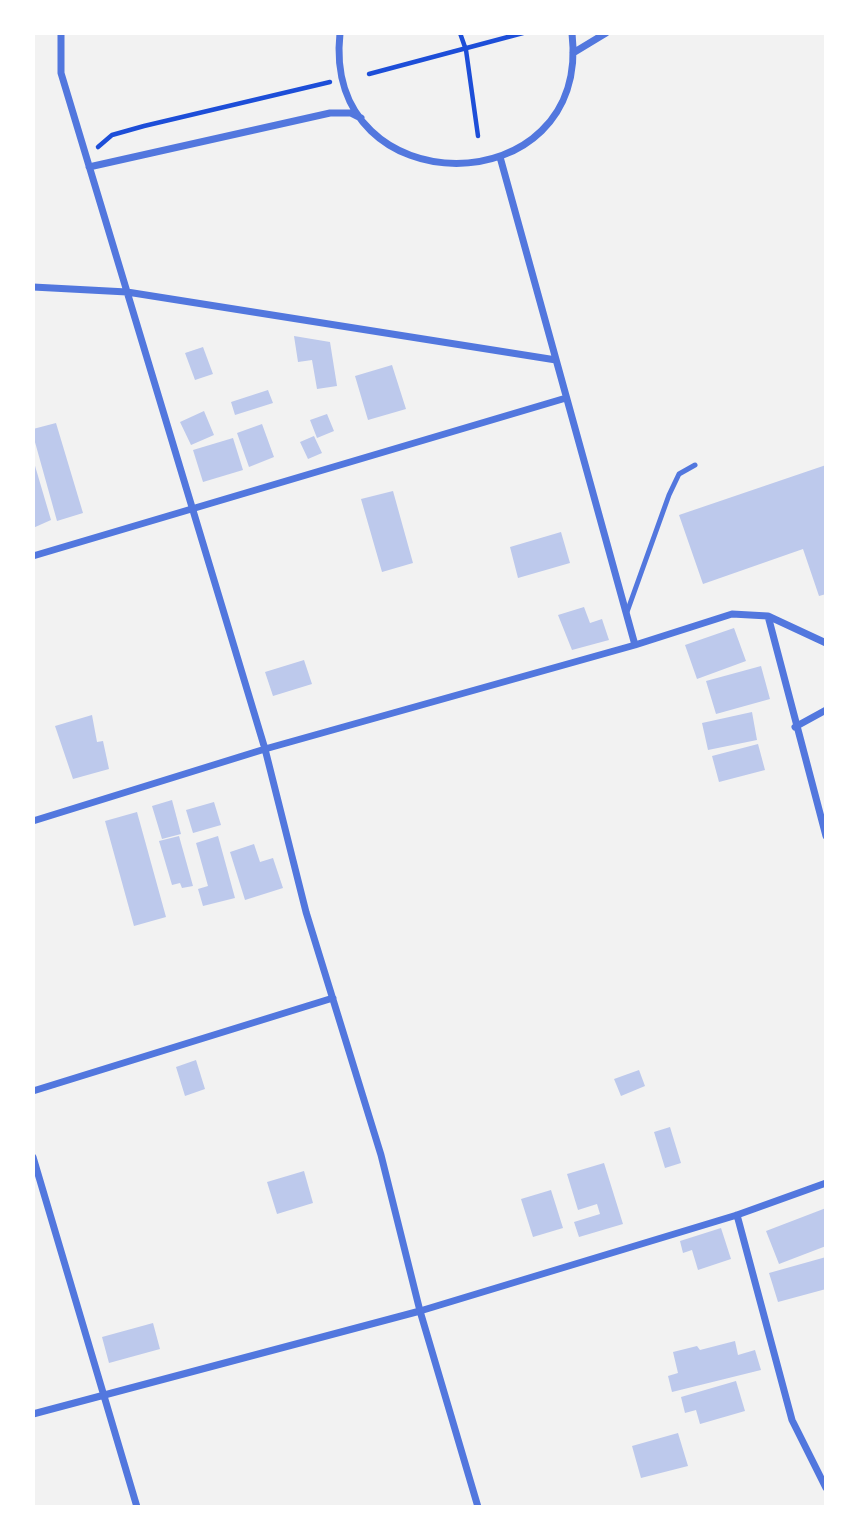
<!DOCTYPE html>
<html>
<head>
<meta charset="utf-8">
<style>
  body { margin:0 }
  #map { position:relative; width:859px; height:1540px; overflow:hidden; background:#f2f2f2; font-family:Karla,sans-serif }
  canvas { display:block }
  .frame { position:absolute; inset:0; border:35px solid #fff; pointer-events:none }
</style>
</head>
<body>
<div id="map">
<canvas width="859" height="1540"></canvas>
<div class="frame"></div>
</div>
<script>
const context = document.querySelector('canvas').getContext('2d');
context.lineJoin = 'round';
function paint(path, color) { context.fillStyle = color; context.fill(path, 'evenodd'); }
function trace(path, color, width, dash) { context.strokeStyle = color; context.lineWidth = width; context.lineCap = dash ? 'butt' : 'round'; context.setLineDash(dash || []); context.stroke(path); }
const building = new Path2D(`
  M294,336L330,342L337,386L317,389L312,360L298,362Z
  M203,347L213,374L195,380L185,353Z
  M392,365L406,409L368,420L355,376Z
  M268,390L273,403L235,415L231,402Z
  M204,411L214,435L191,445L180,422Z
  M327,414L334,431L317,438L310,420Z
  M56,423L83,513L57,521L33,435V429Z
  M262,424L274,457L249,467L237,433Z
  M314,436L322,453L308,459L300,442Z
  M233,438L243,470L203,482L193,450Z
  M33,459L51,520L33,528Z
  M826,465V594L819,596L803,549L703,584L679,515Z
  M393,491L413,563L382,572L361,499Z
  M561,532L570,563L518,578L510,547Z
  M584,607L590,623L602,619L609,640L572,650L558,615Z
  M734,628L746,661L697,679L685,645Z
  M304,660L312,684L273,696L265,672Z
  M761,666L770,699L716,714L706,681Z
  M752,712L757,740L708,750L702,723Z
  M92,715L97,742L103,741L109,769L73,779L55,726Z
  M758,744L765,770L719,782L712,756Z
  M172,800L181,834L162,839L152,806Z
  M214,802L221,825L193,833L186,810Z
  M137,812L166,917L134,926L105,821Z
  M179,836L193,886L182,888L180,883L172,885L159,841Z
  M218,836L235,898L203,906L198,889L208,886L196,843Z
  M254,844L260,862L273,858L283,888L245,900L230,852Z
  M196,1060L205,1089L185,1096L176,1067Z
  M639,1070L645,1086L621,1096L614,1079Z
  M670,1127L681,1163L665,1168L654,1132Z
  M604,1163L623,1224L579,1237L574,1222L600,1214L597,1204L578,1210L567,1174Z
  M304,1171L313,1203L277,1214L267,1182Z
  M551,1190L563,1228L533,1237L521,1199Z
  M826,1208V1246L779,1264L766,1231Z
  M721,1228L731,1259L698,1270L692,1250L683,1253L680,1241Z
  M826,1257V1289L778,1302L769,1273Z
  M153,1323L160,1349L109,1363L102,1337Z
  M735,1341L738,1355L755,1350L761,1370L672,1392L668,1376L678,1373L673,1352L697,1346L700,1350Z
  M736,1381L745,1411L700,1424L696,1410L685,1413L681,1397Z
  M678,1433L688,1466L641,1478L632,1446Z`);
const path = new Path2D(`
  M460,33L466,50L478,136
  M369,74L523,33
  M98,147L112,135L144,126L330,82`);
const service = new Path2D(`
  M627,612L669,495L679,474L695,465`);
const minor = new Path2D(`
  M61,33V73L265,749L306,912L381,1155L420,1311L478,1507
  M340,33C321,207 592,207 572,33
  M573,53L606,33
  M500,157L635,645
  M89,167L330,113H351L361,118
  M33,287L127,292L556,360
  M33,556L566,398
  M768,616L826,836
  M795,727L826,710
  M33,821L265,749L635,645L732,614L768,616L826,643
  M33,1091L333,998
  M33,1157L137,1507
  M737,1215L792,1420L826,1488
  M33,1414L420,1311L737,1215L826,1183`);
paint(building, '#bdc9ec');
trace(path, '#1d4ed8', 4.5);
trace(service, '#5277de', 5);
trace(minor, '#5277de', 7);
</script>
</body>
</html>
